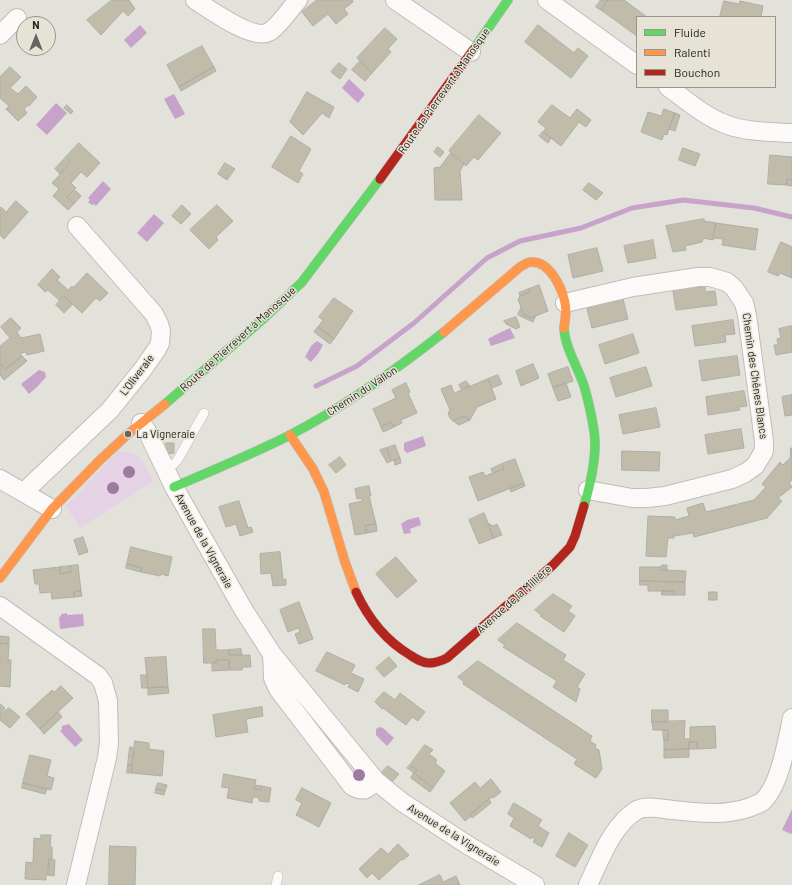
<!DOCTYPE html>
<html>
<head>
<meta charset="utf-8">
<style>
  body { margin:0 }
  #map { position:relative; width:792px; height:885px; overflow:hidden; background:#e2e1da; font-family:Barlow,sans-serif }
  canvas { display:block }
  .legend { position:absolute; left:636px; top:16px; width:140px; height:72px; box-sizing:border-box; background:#e6e3d6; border:1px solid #98958c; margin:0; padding:5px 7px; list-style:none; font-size:12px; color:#22211c }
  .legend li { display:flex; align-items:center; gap:8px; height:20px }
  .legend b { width:20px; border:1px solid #98958c }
  .north { position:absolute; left:16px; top:16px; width:40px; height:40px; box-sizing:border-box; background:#e6e3d6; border:1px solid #98958c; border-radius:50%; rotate:0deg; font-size:11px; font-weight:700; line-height:16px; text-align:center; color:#22211c }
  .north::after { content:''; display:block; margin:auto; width:14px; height:18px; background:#65645e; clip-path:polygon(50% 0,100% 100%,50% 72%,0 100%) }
</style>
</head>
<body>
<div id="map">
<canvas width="792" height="885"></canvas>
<ul class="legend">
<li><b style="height:5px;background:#63d668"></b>Fluide</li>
<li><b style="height:5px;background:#ff974d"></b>Ralenti</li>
<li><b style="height:5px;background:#b3261e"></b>Bouchon</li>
</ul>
<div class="north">N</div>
</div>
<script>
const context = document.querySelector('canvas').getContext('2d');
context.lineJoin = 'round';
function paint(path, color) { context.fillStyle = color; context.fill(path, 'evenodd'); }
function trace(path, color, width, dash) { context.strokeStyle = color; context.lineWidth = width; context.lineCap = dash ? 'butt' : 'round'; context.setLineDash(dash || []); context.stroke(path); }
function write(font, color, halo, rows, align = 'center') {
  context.font = font + ' Barlow,sans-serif'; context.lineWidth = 3; context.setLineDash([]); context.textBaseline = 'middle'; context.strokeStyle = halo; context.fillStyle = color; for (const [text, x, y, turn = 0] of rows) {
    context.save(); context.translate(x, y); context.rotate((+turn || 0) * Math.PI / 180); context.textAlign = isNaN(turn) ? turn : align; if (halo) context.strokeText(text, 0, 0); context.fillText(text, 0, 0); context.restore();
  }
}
const green = new Path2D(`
  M118,451C143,453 143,461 153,481L80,528L66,506Z`);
const water = new Path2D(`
  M140,25L147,33L131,48L124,40Z
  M349,79L365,94L358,103L342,88Z
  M174,94L185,114L175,119L164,99Z
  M56,103L67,113L47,135L36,125Z
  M103,181L111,189L96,206L94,204L92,205L88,202L90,200L88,198Z
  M154,214L164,223L147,242L137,233Z
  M510,328L515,338L491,346L488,339L497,334Z
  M317,341L323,345L318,354L311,362L305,357L311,346Z
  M39,370L45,372L46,377L37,387L29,394L21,384Z
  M423,436L426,446L407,453L404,450V443Z
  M419,517L421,525L410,529L411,533L404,534L401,524L407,520Z
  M67,613V615L83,614L84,626L60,629L59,617L61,616V614Z
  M69,724L83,740L75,747L60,731L62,729V726Z
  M380,727L383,728L394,738L387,746L376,735V729Z
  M792,809V833L791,834L782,830Z`);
const stream = new Path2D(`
  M316,386L357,366L414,323L487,258L520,241L581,228L632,208L683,200L754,208L792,217`);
const building = new Path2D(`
  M112,0H129L135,9L128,16L123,11L101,35L87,20Z
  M317,0H352L353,2L344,9L348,14L336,24L328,14L313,26L302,12Z
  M601,0H608L601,10L596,7Z
  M608,0H624L647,17H637V36L601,10Z
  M724,1L739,4L740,1L763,6L761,17H720Z
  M538,25L574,53L578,48L588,56L571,78L525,42Z
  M385,28L397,39L388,49L391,52L372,73L357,58Z
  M202,46L214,67L179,87L167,65Z
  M360,61L372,73L365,81L352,70Z
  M339,63L347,69L340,79L331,72Z
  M10,67L21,77L10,88L18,94L26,86L37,97L29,106L28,105L24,109L27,113L18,121L6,109L9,106L0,98V77Z
  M214,67L216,71L181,91L179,87Z
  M307,92L334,107L329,118L322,113L303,135L290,122Z
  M67,105L73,111L71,114L64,108Z
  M552,105L570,118L577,109L591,120L586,127L579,122L561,146L543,132L546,128L538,122Z
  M664,109L675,113L667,135L664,134L662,140L641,132L648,112L661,116Z
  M675,113L680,115L675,131L669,129Z
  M479,115L501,133L478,160L474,157L466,166L449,151Z
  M543,132L551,138L548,143L539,136Z
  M291,136L311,149L299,171L303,174L298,183L272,167Z
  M79,143L100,163L87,177L81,172L71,183L76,188L67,197L74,204L68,210L53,196L59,189L52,183L67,167L66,166L70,161L66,157Z
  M438,147L444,152L440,157L434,152Z
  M683,148L700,154L695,166L679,160Z
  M451,153L464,164L460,171L462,200H435L434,168L440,167Z
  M770,155L792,157V180L787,179V185L768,184Z
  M66,157L70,161L60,174L55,169Z
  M225,163L235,169L227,180L218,174Z
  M787,179L792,180V186L787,185Z
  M589,183L603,193L596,200L583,190Z
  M75,190L81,196L74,204L67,197Z
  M16,201L28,212L4,239L0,235V208L1,207L6,212Z
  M182,205L191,214L181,224L172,216Z
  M217,205L233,221L216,237L218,240L209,249L190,230Z
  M704,219V221L716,223L713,240L703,238L702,242L685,246L686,250L673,252L666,226Z
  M716,223L758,229L755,250L722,245L723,239L713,238Z
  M653,240L656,258L628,263L624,246Z
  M781,242L792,247V278L780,273L778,276L768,272Z
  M597,248L603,271L573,278L568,255Z
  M52,269L60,277L57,280L68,290L72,286L73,288L87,273L108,293L100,301L96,298L82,313L64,296L59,300L48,290L45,292L38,285Z
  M539,285L548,311L531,318L524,315L518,299L520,296L530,292L529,289Z
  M705,287V292L715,291L717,305L676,310L673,291Z
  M529,289L530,292L520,296L519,293Z
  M64,296L73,304L64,313L56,305Z
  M334,298L353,311L334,339L318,327L323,320L319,317Z
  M623,299L628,319L592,328L587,309Z
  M521,308L524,315L531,318L536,315L533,322L518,315Z
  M516,317L520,327L516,329L506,324L504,321Z
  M11,318L21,328L17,332L21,338L40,334L44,351L27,355L26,352L20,353L22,356L5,369L0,363V346L10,338L1,327Z
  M733,320L735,334L725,335L726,342L695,346L692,326Z
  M792,326V352L776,355L774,345H778L777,339L781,338L779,329Z
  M318,327L334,339L330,344L314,332Z
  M633,334L639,353L605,364L599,345Z
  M22,356L27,361L4,380L0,375V363L5,369Z
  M737,356L740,375L702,381L699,361Z
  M533,364L539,378L521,386L516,371Z
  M568,367L573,381L553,388L548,374Z
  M646,367L652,386L616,397L610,378Z
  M498,375L502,384L492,388L488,379Z
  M488,379L496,399L477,407L470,420L464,416L453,421L450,418L448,413L450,410L441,389L451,385L454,393Z
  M466,381L470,386L461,389L459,385Z
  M406,383L410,392L408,393L417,413L401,420L402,423L394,427L391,422L381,427L373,409L396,398L392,390Z
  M566,383L571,397L558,401L553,388Z
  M744,391L747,406L739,407L740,410L708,415L706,397Z
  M792,395V415L785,416L782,397Z
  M656,408L660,427L623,434L619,415Z
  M464,416L470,420L459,425L453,421Z
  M391,422L394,427L383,432L381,427Z
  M741,429L744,448L708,454L705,435Z
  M166,443H174V453L167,454Z
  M395,445L400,458L391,461L387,448Z
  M387,448L391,461L387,463L380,450Z
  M791,448H792V480L789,483L792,487L778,498L782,501L767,518L694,537L693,533L674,536V538H668L666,557L646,556L648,516L675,517V520L689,516L687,508L703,503L706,512L754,500L766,487L762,484L780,462L783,465L790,458Z
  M622,451L660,452L659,471L622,470Z
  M340,457L346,465L336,473L329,465Z
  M400,458L401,463L395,465L394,460Z
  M515,459L524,483L478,501L469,477L483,472L485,476L493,473L504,469L502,464Z
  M502,464L504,469L493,473L491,469Z
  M524,483L525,486L511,492L510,488Z
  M369,486L371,496H369L376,524L365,526L367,533L355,535L349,504L362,501V498L357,499L355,489Z
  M239,501L248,528L251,527L253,532L240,536L236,524L226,527L219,507Z
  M484,513L494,538L479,544L469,520Z
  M488,523L493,526L497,524L502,535L494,538Z
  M376,524L377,531L367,533L365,526Z
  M83,537L88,552L79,555L74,540Z
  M131,547L172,557L168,576L161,574L160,576L141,572L142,568L127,564Z
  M280,552L283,580L286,579V585L273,586L271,573L261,574L260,554Z
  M396,557L417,581L397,598L376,574Z
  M127,564L142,568L141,572L126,568Z
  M78,565L81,591L74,592V597L52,599L51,592L40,593L39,584H35L33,570L60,567V574L71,572L70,566Z
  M662,565H667V570H661Z
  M70,566L71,572L60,574V567Z
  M640,567H661V570L686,571L685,582L640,581Z
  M640,581L685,582V595H674V591H648V585H640Z
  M81,591L82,596L74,597V592Z
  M662,591H674V595H662Z
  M709,592H717V600H709Z
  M553,594L572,606L568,611L575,616L564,632L540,616L541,615L535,610Z
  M299,602L313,639L299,644L295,634L300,632L298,628L288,632L280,610Z
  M517,623L566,655L563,660L585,674L577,687L580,689L576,702L553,687L557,681L503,647L505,645L498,640Z
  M203,629H215L216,650H229V655H250L251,667H243L242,670H229V660H216V663H204Z
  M0,636L9,637V644L0,643Z
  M0,643L9,644L8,660H11L10,687L0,686Z
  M241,649L242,655H229V650Z
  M327,652L355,665L351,673L364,679L358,692L348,687L350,684L346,683L345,685L316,671Z
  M166,657L168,687L148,688L145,658Z
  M389,657L397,666L384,677L376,668Z
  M216,660H229V670L212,671V663H216Z
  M478,661L592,736L590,741L596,745L595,748L599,750L602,769L596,778L574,764L577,759L463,684L464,682L458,677Z
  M141,675H147L148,688H142Z
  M61,686L73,698L40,729L26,714L52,690L54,692Z
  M168,687L169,693L148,695V688Z
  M384,692L395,700L400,693L425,712L418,721L412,717L406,725L383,708L382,709L375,702Z
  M0,704L5,708L0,714Z
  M262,707L263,716L246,719L248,732L216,737L213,715Z
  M9,708L20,717L10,728L0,720V715Z
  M652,710H668V722H652Z
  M58,712L62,717L44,734L40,729Z
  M685,721L684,739H690V727L715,726L716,748L697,749V742H689V749L664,750V740H668V730H653L652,722Z
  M663,730H668V740H664Z
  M135,741L149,743V749L164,751L162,776L132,773Z
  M689,742H697V749H689Z
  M425,745L433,750L429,754L437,760L435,763L445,771L433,788L414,773L417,770L410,765Z
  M130,747L134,748L132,765H128Z
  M689,749V757L664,758V750Z
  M30,755L51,760L47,776L54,778L51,790L23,783Z
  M128,765H132V773H127Z
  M410,765L417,770L414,773L407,768Z
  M388,766L399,774L392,782L381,773Z
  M414,773L433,788L430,792L411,778Z
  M224,774L256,780L254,789L261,790L262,786L271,788L269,802L259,801V798L253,797L252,803L227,798L229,788L222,787Z
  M491,779L501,792L493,798L492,797L470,815L471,816L465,821L450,803L475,782L480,788Z
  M23,783L47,789L45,794L22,788Z
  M158,783L167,785L165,791L156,789Z
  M255,785L262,786L261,790L254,789Z
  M302,788L331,803L319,827L296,815L302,803L296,800Z
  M156,789L165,791L164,795L155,793Z
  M489,799L491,803L472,818L470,815Z
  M514,803L542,820L538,826L549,833L542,847L533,842L535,839L532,837L531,839L510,826L514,818L508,814Z
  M569,833L588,845L575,867L556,856Z
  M41,835H51L50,847H52V860L49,859L48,875H46V880L25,879L26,862L33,863L34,838L41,839Z
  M398,844L409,855L403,860L402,859L379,880L372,873L367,878L359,869L381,848L388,854Z
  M110,846L136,847L135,885H109Z
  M49,859L55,860L54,876L48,875Z
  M440,875L443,882L456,876L460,885H419Z`);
const lane = new Path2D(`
  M166,471L177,461L204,413
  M276,885L278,876`);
const street = new Path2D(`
  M195,0C209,9 253,41 269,32C279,26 290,9 298,0
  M395,0L471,52
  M547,0L637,65
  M0,35L17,18
  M668,87C686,100 704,116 725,124C745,132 770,132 792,133
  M565,303L633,287L698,277H710L727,282L734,288L744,303L747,315L764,441V451L755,466L745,473L732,479L665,496L647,498H632L588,490
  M141,423L147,431L174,487L243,609L272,654L376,781L402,802L466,844L535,885
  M0,479L52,509
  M24,492L110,410L143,369L157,349L160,343L161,331L159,324L154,314L77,226
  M0,606L98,676L103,683L108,701L109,743L107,758L76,885
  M272,654L273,678L278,689L352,786C364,793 368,789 376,781
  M588,885C600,860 612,825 637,810C647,805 662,809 673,810C699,813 726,816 751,807C754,805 759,804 762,802C780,786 787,741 792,718`);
const fast = new Path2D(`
  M473,50L508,0
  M564,328C565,348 578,367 584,386C588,399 595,429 595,443C595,464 590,486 584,506
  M165,404L262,320L302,282L380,179
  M174,487C213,470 253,454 290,435C344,407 397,369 444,332`);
const slow = new Path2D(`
  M444,332L520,267C524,265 527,262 531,262C550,261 562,288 565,303C567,311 565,320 564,328
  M290,435L313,469L324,492L345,562L356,592
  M0,578L52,509L100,460L128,434L165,404`);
const jam = new Path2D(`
  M380,179L473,50
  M356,592C368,618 385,640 410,655C416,659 422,663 429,663C436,663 441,661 447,658L553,565L570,547L575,536L584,506`);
const trees = [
  [129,472],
  [113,488],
  [359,775]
];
const markers = [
  [128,434,4,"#65645e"]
];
const streetNames = [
  ["Route de Pierrevert à Manosque",444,91,-55],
  ["Route de Pierrevert à Manosque",238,339,-42],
  ["L'Oliveraie",137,375,-53],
  ["Chemin des Chênes Blancs",755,376,82],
  ["Chemin du Vallon",362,391,-33],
  ["Avenue de la Vigneraie",204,541,61],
  ["Avenue de la Millière",514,599,-42],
  ["Avenue de la Vigneraie",454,835,32]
];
const poiNames = [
  ["La Vigneraie",136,434]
];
paint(green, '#e5d2e4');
paint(water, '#c7a3cb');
trace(stream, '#c7a3cb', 5);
paint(building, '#c1bcaa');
trace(building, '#aeada8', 1);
trace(lane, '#bebdb7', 10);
trace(street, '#bebdb7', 20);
trace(fast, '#bebdb7', 10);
trace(slow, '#bebdb7', 10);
trace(jam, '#bebdb7', 10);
trace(lane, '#fbfaf9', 9);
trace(street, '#fbfaf9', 18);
trace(fast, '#63d668', 9);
trace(slow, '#ff974d', 9);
trace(jam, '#b3261e', 9);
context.fillStyle = '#9d7a9f';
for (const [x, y] of trees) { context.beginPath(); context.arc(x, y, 6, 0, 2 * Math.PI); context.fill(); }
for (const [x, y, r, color] of markers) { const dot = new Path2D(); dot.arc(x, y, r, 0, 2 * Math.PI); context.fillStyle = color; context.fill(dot); trace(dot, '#e6e3d6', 1.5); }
write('11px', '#22211c', '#e6e3d6', streetNames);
write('11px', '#22211c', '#e6e3d6', poiNames, 'left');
</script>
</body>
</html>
